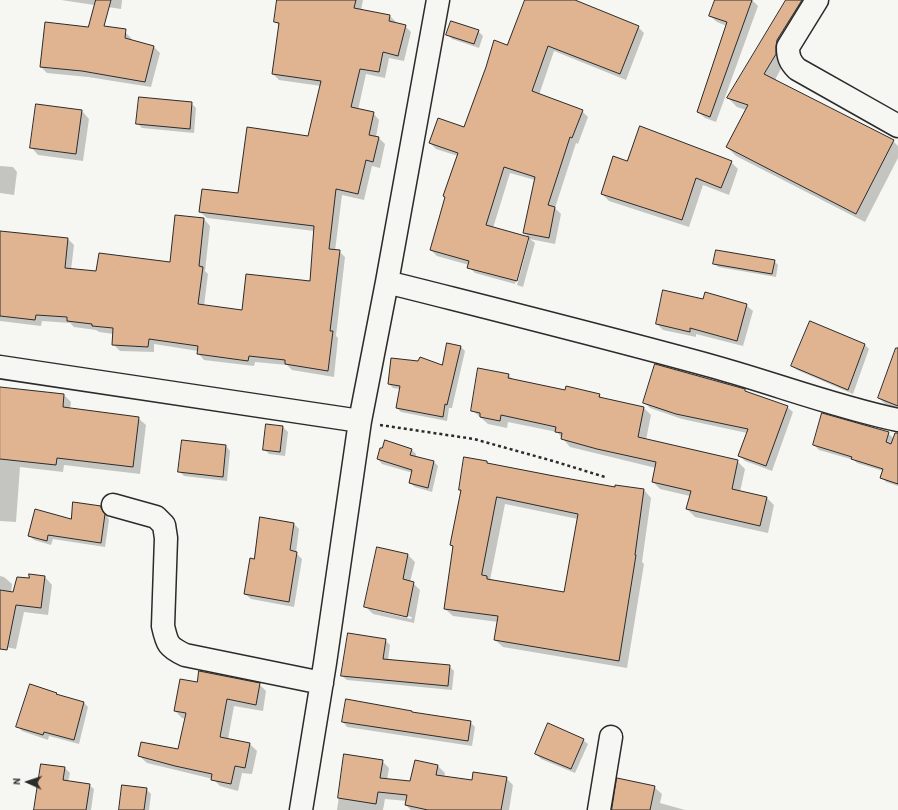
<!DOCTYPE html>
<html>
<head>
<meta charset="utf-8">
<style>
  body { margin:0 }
  #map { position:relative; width:898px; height:810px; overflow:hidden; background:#f6f6f2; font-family:"Patrick Hand",sans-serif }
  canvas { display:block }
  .north { position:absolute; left:8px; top:762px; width:40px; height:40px; -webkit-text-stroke:3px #f6f6f2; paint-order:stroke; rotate:273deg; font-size:11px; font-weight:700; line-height:16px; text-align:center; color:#2b2b2b }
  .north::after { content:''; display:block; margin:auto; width:14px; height:18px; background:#2b2b2b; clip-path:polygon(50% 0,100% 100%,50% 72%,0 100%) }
</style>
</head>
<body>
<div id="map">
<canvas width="898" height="810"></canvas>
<div class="north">N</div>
</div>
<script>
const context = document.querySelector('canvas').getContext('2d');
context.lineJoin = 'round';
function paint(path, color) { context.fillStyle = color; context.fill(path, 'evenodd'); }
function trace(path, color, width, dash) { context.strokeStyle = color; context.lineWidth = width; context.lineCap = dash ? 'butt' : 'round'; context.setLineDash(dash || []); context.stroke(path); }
const shadow = new Path2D(`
  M61,0H122V1L121,9Z
  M278,0H363L361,10L390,16L396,22V24L405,26L411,32L404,61L389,58L385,78L366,74L358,110L373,113L379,120L376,137L379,138L385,144L380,168L372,166L364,200L342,195L335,251H339L345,257L336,336L338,338L334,377L292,370L287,365L255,362L254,366L204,360L198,353V351L154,344V352L120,351L113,344L114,334L99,332L96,330L74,327L70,323L42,321L41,326L0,321V232L68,239L74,245L71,270L97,272L170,264L176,216L204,219L210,226L205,271L208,274L204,306L243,311L311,282L314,231L207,218L200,212L239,194L309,137L321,86L279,80L273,74L279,26L276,22Z
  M545,0H570L638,27L644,33L626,80L554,51L539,95L582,111L588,117L578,144L576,143L555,208L561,214L555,244L530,239L535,243L523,287L517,285L529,240H527L515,284L475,273L469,267V265L437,256L431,250L458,156L436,149L430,143L465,128L508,46ZM510,173L535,180L524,233L530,238L493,228Z
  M716,0H752L758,6L716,122L705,118L698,112L727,26L717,22L710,16Z
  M787,0H817L775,80L893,141L898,146V158L865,222L736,156L727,147L746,110L737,107L728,98Z
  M478,31L483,36L479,48L452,39L447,34Z
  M125,32L131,38V41L154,47L160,53L151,87L88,77L47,73L41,67Z
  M191,103L196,108L194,133L142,128L137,123Z
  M37,105L82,111L89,119L83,161L38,155L31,147Z
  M628,162H731L738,169L729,195L703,185L689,227L609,201L602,194Z
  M0,166L13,167L17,172L14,195L0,193Z
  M774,261L778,265L776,277L718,267L714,263Z
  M704,300L746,305L753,311L743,346L696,334V337L663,330L657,324Z
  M448,344L461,347L465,351L452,408H449L447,421L401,412L397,408L400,389L393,388L389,384L443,366Z
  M864,344L869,349L853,394L797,370L792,366Z
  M898,346V409L885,404L879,398Z
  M508,375L514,380L566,391L599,395L602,398L644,408L651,415L646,440L737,461L745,469L740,492L767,498L774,505L768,533L695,517L687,509L690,496L660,489L653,482L656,468L570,447L557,432L508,422L507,428L488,424L472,410Z
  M0,388L64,395L71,402L70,409L138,418L146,425L140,474L64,465L63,472L20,467L16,522L0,521Z
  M744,390L747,393L787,407L793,412L772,471L745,461L740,456L747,433L682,419L650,408L644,402Z
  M267,425L283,427L288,432L285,456L269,454L264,449Z
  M888,433L893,438L891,444L898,447V486L886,482L881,477L883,471L857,463L854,460L819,450L814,445Z
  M226,446L230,451L227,481L184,476L179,471Z
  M412,450L416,454V457L434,462L438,466L432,492L415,487L410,483L413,473L382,464L378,459Z
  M486,462L489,464L615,488L644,490L651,498L642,562L644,564L627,668L503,647L495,640L498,622L453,616L445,609L454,547L451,545L461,491L460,490ZM505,504L578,519L564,593L490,580Z
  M100,506L105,511L109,520L105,547L53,539L51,545L34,540L29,536L72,520Z
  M294,524L299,529L296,553L302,559L294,607L251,599L245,594L255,560Z
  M408,555L415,562L410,582L413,583L420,590L414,623L373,614L366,607ZM373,608L412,617L411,619L373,610Z
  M0,576L4,577L12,584L11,593H14L45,577L52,585L48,615L24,612L16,649L0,646Z
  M385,640L390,645L388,660L449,666L454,671L452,690L347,680L342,676Z
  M198,683L259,684L266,691L263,711L234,706L228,739L250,744L257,751L252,774L242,773L238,791L220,786L213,779L147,763L139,756L179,750L186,719L182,718L175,711Z
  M56,694L58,696L84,703L88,707L79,744L49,736L48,740L22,731L18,727Z
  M413,714L470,722L475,727L472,746L347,727L343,722Z
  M583,740L588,744L575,773L541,759L536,754Z
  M345,756L382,761L389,768L387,780L411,783L438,766L445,773L444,777L473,781L506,778L513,785L509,810H411L406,805L407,801L385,799L383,810H337Z
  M42,765L65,768L70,773L68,782L89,785L94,789L91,810H35Z
  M654,787L662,794L660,803L685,810H613Z
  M146,789L151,794L149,810H120Z`);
const building = new Path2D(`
  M96,0H111L104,26L126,29L125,38L154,46L145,82L82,71L40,67L45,22L88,27Z
  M277,0H356L354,8L390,15L389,21L406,25L398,56L383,52L379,72L360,69L351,107L374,112L369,135L379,137L373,162L366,160L358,194L336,189L329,249L340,250L330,331H333L328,371L285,364V360L249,356L248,361L197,354L198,346L149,339L148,347L112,345L113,328L92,326V324L67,321V317L36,315L35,320L0,316V231L68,238L65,268L96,271L99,253L170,262L175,215L204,218L199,266L203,267L198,304L242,310L246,274L310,281L314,226L199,212L202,189L238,193L247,127L308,136L321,81L272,74L279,23L274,22Z
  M525,0H575L639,26L620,74L548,46L532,91L583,110L572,138L570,137L548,205L555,207L549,238L523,233L535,177L504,167L486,225L529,237L517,281L467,268L469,261L430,250L445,197L443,196L458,153L429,143L438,118L464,127L486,67L494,40L507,45Z
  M715,0H752L710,117L697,112L727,22L709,16Z
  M786,0H802L777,40L776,47V54L764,74L894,140L856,214L726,147L748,105L727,98Z
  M451,21L479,30L474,44L446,35Z
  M139,97L192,102L190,129L136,124Z
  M36,104L82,110L76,154L30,148Z
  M640,126L732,161L721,188L696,178L682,220L601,194L613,156L627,161Z
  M716,250L775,260L772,274L713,264Z
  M663,290L703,299L705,292L747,304L737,341L690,328V332L656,324Z
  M810,321L865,344L848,390L791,366Z
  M447,343L461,346L447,405L445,404L443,417L396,408L400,386L388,384L391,358L418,361L420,357L442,365Z
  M896,348H898V406L878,398Z
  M655,364L745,389V391L788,406L766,466L738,456L748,429L676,414L643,403Z
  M478,368L509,374L508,378L565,390L566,386L600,394L599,397L644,407L638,437L738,460L732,489L767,497L760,526L686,509L691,491L652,482L656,462L597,449L561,439L562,433L555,432L556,427L501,415L500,421L480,417V413L471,411Z
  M0,387L64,394L63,407L139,417L133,467L57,458L56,465L0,459Z
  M822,413L889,432L886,442L891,444L895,433H898V484L880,478L883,469L851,459L852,457L813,445Z
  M266,424L283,426L280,452L263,450Z
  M182,440L226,445L223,477L178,472Z
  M385,440L412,449L410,455L434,461L428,488L409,483L412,470L377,459L380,448H382Z
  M464,457L487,461V463L554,476L615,487V485L644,489L635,555H636L619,661L494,640L498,616L444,609L453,546L450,545L461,490H459ZM497,497L578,514L564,592L487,579V576L482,575Z
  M73,502L101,506V508L105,514L101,543L48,535L47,541L28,536L35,509L71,519Z
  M260,517L294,523L290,550L297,552L289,602L244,594L250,558L254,559Z
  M377,547L408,554L403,579L414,582L407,617L364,607Z
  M29,574L45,576L41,608L16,605L7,650L0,649V590L13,592L17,577L29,578Z
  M348,633L386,639L383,659L450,665L448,686L341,676Z
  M199,671L260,683L256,705L227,699L220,737L250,743L245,768L235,766L231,784L211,780L212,774L175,766L138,756L141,742L178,749L186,713L174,711L180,679L197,682Z
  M30,684L57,693L56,694L84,702L74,740L44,732L43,735L16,727Z
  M346,699L412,711V712L471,721L468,741L342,722Z
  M548,723L584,739L571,769L535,754Z
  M344,754L383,760L380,778L410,781L415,760L438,765L436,775L472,780L473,772L507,777L501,810H428L405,805L407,795L378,792L376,804L338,798Z
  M41,764L65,767L63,780L90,784L86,810H34Z
  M617,778L655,786L650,810H612Z
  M122,785L147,788L144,810H119Z`);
const path = new Path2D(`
  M380,425L474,439L553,461L605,477`);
const minor = new Path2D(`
  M817,0L788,47C788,57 790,62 797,69L898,126
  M387,282C497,310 606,337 715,367C776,384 836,407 898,420
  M0,367L360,421
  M113,505L156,517L164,525L166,538L163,626C167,644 168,647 185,655L322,683
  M301,810L325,663L360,421L387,282L438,0
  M599,810L611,737`);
paint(shadow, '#0003');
paint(building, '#e1b491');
trace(building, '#2b2b2b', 1);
trace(minor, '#2b2b2b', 25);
trace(path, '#2b2b2b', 2.5, [3, 3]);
trace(minor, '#f6f6f2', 22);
</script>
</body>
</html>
